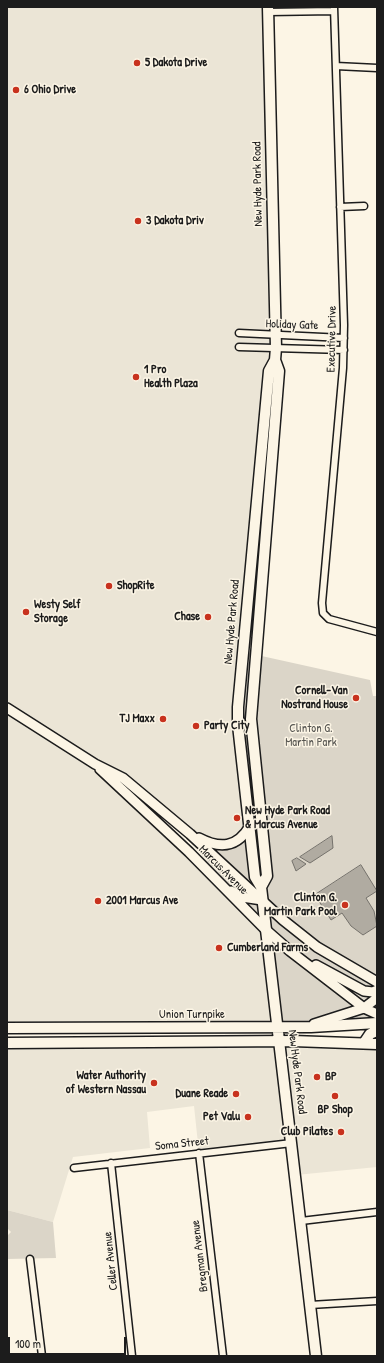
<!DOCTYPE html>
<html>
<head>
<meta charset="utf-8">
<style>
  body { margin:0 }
  #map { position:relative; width:384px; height:1363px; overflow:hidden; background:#fcf5e5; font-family:"Patrick Hand",sans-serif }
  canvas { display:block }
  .frame { position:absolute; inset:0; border:8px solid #1c1c1c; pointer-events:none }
  .scale { position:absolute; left:8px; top:1337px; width:118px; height:18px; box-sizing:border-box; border:2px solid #1c1c1c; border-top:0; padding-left:5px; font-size:12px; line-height:14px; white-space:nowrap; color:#1c1c1c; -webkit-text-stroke:3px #fcf5e5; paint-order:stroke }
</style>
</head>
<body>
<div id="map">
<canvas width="384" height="1363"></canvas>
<div class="frame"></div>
<div class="scale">100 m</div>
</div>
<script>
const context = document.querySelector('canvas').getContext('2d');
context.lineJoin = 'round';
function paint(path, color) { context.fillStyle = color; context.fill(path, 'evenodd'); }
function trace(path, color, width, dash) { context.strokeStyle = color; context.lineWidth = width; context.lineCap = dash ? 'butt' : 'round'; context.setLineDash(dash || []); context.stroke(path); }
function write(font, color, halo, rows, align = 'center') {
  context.font = font + ' "Patrick Hand",sans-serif'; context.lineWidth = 3; context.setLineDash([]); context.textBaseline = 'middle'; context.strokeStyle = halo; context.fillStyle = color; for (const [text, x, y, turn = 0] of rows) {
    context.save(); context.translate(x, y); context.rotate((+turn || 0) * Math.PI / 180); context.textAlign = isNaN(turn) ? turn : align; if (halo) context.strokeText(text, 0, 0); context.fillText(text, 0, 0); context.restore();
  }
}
const built = new Path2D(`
  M7,7H268L276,348L267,464L245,687V749L253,812L238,841H205L97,764L266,930L278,1027L7,1028Z
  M7,1043L377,1044V1167L296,1175L292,1143L199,1153L194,1106L147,1112L150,1148L73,1157L53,1222L7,1210Z`);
const green = new Path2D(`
  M248,653L370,680L373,696H377V1023L278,1027L266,930L212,876L200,852L240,880L205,841L222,845L245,835L244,715Z
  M7,1210L53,1222L56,1258L7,1259V1236L11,1232L7,1228Z`);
const water = new Path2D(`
  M332,836L333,848L310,863L300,857Z
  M297,858L306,864L296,871L292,861Z
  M361,865L377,891L366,898L374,911L377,926L363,935L351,926L342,913L331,920L315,895Z`);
const street = new Path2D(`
  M334,7L344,325L343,368L322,603L323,613L329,619L377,632
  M268,12L334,11
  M336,66L377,68
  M340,207L364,206
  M239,333L344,338
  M239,347L344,350
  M199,1153L223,1356
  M111,1163L132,1356
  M74,1168L292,1143
  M301,1221L377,1212
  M30,1259L42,1356
  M310,1305L377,1301`);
const secondary = new Path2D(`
  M7,708L95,764L123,778L190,834L283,920L317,947L377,982
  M100,769L189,852L266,930L290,951L364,1008L377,1014
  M199,838C220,849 237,848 250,826
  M231,891L242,897L262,900
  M316,965L364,991L373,992L377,990
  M314,1024L364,1008L377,998`);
const primary = new Path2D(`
  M268,7L276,348L275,360L269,371L238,707V725L255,877L261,887L316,1356
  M261,887L267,876L251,719L279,371L275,360
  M7,1028L311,1027L377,1023
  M7,1043L293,1041L377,1044
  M364,1043L370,1034L377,1031`);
const markers = [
  [137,63,4,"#c8321e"],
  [16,90,4,"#c8321e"],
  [138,221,4,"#c8321e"],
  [136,377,4,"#c8321e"],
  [109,586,4,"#c8321e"],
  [26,612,4,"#c8321e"],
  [208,617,4,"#c8321e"],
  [356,698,4,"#c8321e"],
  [163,719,4,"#c8321e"],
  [196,726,4,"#c8321e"],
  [237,818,4,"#c8321e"],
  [98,901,4,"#c8321e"],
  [345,905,4,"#c8321e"],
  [219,948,4,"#c8321e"],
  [317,1077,4,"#c8321e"],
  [154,1083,4,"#c8321e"],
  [236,1094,4,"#c8321e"],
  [335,1096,4,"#c8321e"],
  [248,1117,4,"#c8321e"],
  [341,1132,4,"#c8321e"]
];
const poiNames = [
  ["5 Dakota Drive",145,63],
  ["6 Ohio Drive",24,90],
  ["3 Dakota Driv",146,221],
  ["1 Pro",144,370],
  ["Health Plaza",144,384],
  ["ShopRite",117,586],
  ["Westy Self",34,605],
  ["Storage",34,619],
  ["Chase",200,617,"right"],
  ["Cornell-Van",348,691,"right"],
  ["Nostrand House",348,705,"right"],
  ["TJ Maxx",155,719,"right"],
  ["Party City",204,726],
  ["New Hyde Park Road",245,811],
  ["& Marcus Avenue",245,825],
  ["Clinton G.",337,898,"right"],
  ["Martin Park Pool",337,912,"right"],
  ["2001 Marcus Ave",106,901],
  ["Cumberland Farms",227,948],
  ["Water Authority",146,1076,"right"],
  ["of Western Nassau",146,1090,"right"],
  ["BP",325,1077],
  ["Duane Reade",228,1094,"right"],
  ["BP Shop",335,1110,"center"],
  ["Pet Valu",240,1117,"right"],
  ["Club Pilates",333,1132,"right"]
];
const streetNames = [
  ["New Hyde Park Road",258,184,-91],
  ["Holiday Gate",292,325,2],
  ["Executive Drive",332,339,-89],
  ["New Hyde Park Road",232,622,-85],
  ["Marcus Avenue",223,870,45],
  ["Union Turnpike",192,1015],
  ["New Hyde Park Road",297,1072,83],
  ["Soma Street",182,1144,-6],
  ["Bregman Avenue",200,1256,-97],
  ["Celler Avenue",111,1261,-96]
];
const parkNames = [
  ["Clinton G.",311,729],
  ["Martin Park",311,743]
];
paint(built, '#ebe5d6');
paint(green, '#dbd5c8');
paint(water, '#b0aba1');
trace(water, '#75726c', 1);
trace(street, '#1c1c1c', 9);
trace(secondary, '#1c1c1c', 12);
trace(primary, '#1c1c1c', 13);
trace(street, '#fcf5e5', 6);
trace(secondary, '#fcf5e5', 9);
trace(primary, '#fcf5e5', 10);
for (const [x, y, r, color] of markers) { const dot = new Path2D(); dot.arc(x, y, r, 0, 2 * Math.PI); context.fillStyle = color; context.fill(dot); trace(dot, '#fcf5e5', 1.5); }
write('bold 12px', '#1c1c1c', '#fcf5e5', poiNames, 'left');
write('12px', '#1c1c1c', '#fcf5e5', streetNames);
write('12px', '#555450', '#fcf5e5', parkNames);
</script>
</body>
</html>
